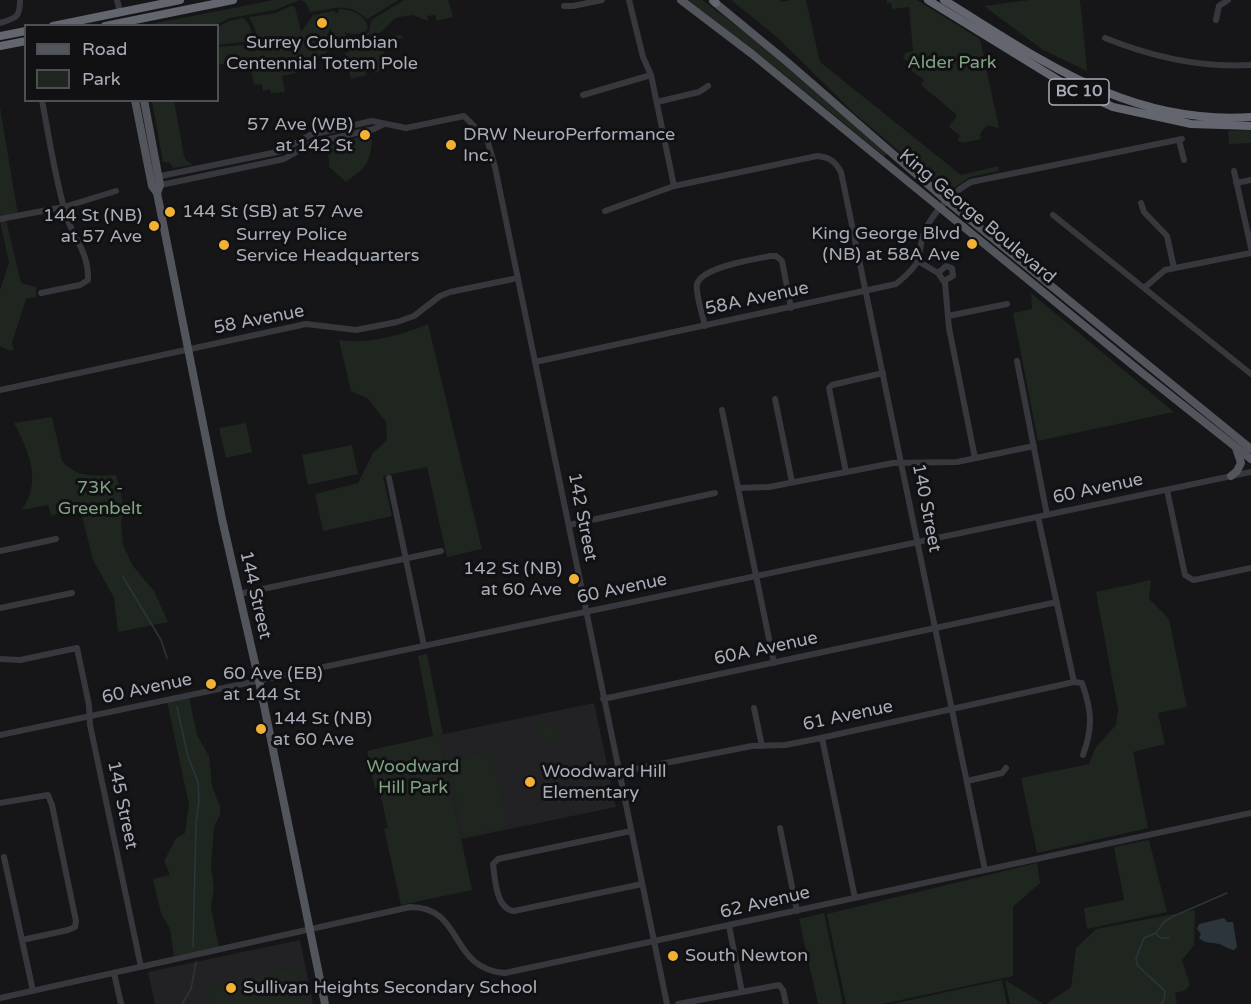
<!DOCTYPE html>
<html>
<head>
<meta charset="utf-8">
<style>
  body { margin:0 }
  #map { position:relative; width:1251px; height:1004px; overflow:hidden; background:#161618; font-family:"Varela Round",sans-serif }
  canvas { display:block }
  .legend { position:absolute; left:24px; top:24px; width:195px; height:78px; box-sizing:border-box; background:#111113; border:2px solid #4d4f55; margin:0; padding:8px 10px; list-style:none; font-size:18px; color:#a8adb8 }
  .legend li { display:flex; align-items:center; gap:12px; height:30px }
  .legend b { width:30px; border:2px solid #4d4f55 }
</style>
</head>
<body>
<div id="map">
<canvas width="1251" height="1004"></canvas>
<ul class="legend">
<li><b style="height:8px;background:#53555c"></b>Road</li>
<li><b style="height:16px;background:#1e261f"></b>Park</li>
</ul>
</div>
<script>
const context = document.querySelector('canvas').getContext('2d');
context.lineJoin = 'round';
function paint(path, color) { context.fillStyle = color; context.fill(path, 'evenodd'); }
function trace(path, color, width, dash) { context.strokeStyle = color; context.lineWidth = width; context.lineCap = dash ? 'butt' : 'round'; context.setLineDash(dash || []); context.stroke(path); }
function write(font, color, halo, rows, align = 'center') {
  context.font = font + ' "Varela Round",sans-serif'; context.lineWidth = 6; context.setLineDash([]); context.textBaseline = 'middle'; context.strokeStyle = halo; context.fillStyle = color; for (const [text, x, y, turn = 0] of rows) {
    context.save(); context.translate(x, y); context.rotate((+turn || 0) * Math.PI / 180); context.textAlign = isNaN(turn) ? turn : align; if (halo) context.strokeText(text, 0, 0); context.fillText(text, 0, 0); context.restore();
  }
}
const built = new Path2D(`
  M594,703L616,807L461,839L439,735Z
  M300,940L313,1004H155L148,972Z`);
const green = new Path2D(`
  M274,0H300L275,10L230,18L215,25H146Z
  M301,0H399L367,19C345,0 336,10 310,12L306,3Z
  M404,0H448L453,17L437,21L435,15L427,16L428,21L413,15L399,17L394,19L380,33L357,37L369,32L371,22L373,19Z
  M688,0H702L758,42L888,153L884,156L785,75Z
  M731,0H779L783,2L790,0H806L820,62L961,175L998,166L999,171L970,177L948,192L856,115L778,38Z
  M887,0H917L980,39L999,128L987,125L980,134L981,139L962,143L957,140L960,136L949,127L957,115L921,85L924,80L908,68L910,63L903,58L905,53L913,51L909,7L892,9L891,3H887Z
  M1030,0H1080L1087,71L1043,50L984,6Z
  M291,6L295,7L301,32L313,15L334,11L337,14L339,9C351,9 366,15 368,28C362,36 353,35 345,32L346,40L340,46L334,42L331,29L329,30L331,45L323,57L298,63V71L296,73L282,76L285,92L271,93L270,89L263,91L262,84L254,85L249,59L218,65V47C230,46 246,43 258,48L255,28L249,17L276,13Z
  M243,18C251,24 253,34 252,43L242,42L218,45V27L229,21Z
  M400,35L403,38L381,43L388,67L384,68L383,65H379L380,71L374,73L372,62L364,64L366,75L351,79L345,53L349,52V48L353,47V45L359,43L360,48L380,44L379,39Z
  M152,101H174L184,156L186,160L193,165L173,168L170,163L163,162Z
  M0,107L18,215L1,218L0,214Z
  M1251,130V143L1229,144L1228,131Z
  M368,135L372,140C370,164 366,167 346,182L329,167L328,145Z
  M6,220L21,283L36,287V297L26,299L12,343L14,350L10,351L0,346V290L9,263L0,221Z
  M1031,293L1174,412L1038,441L1013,313L1032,309Z
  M428,324L482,549L447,557L427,467L383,476L392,516L323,531L315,494L358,483L373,453L387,440L386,422L367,398L351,391L339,340C365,345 403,335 428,324Z
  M52,417L62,461C76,478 96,476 116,475L125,509L121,522L123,545L133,566L154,591L168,622L118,632L114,598L93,560L80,508L71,509L51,516L48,505L22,510C42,479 29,452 14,423Z
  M246,423L252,452L226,458L219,428Z
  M352,445L358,474L308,485L302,455Z
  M1151,580L1149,599L1169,619L1187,707L1158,713L1165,744L1133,752L1148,828L1037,853L1021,778L1089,764L1096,747L1116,725L1118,710L1096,592Z
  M427,654L443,734L439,735L472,890L401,905L384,829L388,828L379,788H375L367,751L433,736L418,656Z
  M189,697L197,735L209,756L212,786L220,807V815L214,827L211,867L214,887L211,908L219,947L174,956L170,929L161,913L153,879L170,875L164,861L176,838L185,833L189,805L167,701Z
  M544,723L562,732L557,742L531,729Z
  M491,752L508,826L465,836L448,761Z
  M1149,840L1167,912L1087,929L1084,908L1124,900L1114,847Z
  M1037,863L1040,883L1013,907V976L882,1004H846L827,914Z
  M1195,910L1194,945L1182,960L1190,985L1186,990L1175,993L1177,1004H1046L1071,987L1076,948L1096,929Z
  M824,913L843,1004H818L799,919Z
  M296,968L304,1004H211L208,988Z
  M1002,980L1007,1004H892Z
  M1005,980L1044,1004H1010Z`);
const water = new Path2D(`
  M1224,918L1227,922H1233L1237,947L1234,950C1228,949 1225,946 1219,944C1211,942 1206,944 1199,938L1201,934L1197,929L1199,924Z`);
const stream = new Path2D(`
  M123,577L161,640L167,658
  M177,707L188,757L198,782L199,801L196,823L193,947
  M1156,934L1161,938H1169
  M182,1004L191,989L196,962
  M1161,1004L1164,1000L1165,991L1137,965L1136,958L1144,938L1156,933L1164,922L1174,916L1227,893`);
const minor = new Path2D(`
  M117,0L120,12
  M629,0L643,57L651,75L674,186
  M564,6H573L602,0
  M1216,20L1219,6L1228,0
  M0,23C16,18 20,18 20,0
  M1105,38C1152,57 1200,68 1251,65
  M583,95L651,75
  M657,102L699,92L708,86
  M1179,140L1184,160
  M1234,171L1251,248
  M156,177L282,151L310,135L372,121L406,128L464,116L487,139L495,167L667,1004
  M1236,183L1251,180
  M156,186L284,159L312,143L374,129L384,124
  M1141,203L1144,212L1167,236L1174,268
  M605,211L674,186L817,156C829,157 835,161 841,172L985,870
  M1053,215L1251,374
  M0,219L64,207L116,191
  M918,261L938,273L945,283L949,328L975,458
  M938,273L946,266L952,268L953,276L944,281
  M1144,288L1165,270L1251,253
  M41,293L80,285L88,280C89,252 74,240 66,215C55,178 49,138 42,100
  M948,316L1007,304
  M705,326C703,316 695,293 697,284C702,267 755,259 771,256H776L782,261L791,308
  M1017,361L1047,515
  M535,362L896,284C903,278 914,270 918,260C921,252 920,241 924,233C931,214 954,191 971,182L1182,139
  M0,390L306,324L356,330L397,322L414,316L440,296L450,292L518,278
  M775,399L792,482
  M722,410L774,663
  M846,472L829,388L832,385L883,373
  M389,478L424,646
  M738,488L769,487L893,463L957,462L1034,446
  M1167,490L1185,575L1193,580L1199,579L1251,568
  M1038,517L1074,682
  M569,525L715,493
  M0,551L56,539
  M239,594L441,551
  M0,608L72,593
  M0,659L20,660L77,648L89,705L90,725L141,967
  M603,699L1057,602
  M754,708L762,746
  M0,735L1251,472
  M822,738L855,898
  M619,772L752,746L785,745L816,739L1074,682L1082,683C1092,711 1093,727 1083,755
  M967,781L1002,773L1006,768
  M0,803L48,795L52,805L76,921L75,927L68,930L22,940
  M780,828L797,911
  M631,831L498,859L493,864C495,879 496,909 514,911L642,884
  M4,857L33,991
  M729,926L742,992
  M114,973L121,1004
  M0,998L410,907C465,907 448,969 505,973L1251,813
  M678,1004L779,985L783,990L786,1004`);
const major = new Path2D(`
  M681,0L752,54L1141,372L1251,459
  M713,1L786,61L947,201L1251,449
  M135,100L152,186L157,193L222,519L259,681L325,1004
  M144,100L160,185L157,193
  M1231,476L1237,471L1241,463L1236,448`);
const highway = new Path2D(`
  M714,0L716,3
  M928,0L1071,88L1113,107L1191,124L1251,126
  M944,0C1043,61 1128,125 1251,117
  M53,26L180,0
  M105,26L233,0
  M0,36L26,31
  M0,46L26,41`);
const markers = [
  [322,23,6,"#f2b134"],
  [365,135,6,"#f2b134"],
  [451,145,6,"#f2b134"],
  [170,212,6,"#f2b134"],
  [154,226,6,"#f2b134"],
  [972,244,6,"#f2b134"],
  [224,245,6,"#f2b134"],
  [574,579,6,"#f2b134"],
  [211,684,6,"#f2b134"],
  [261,729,6,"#f2b134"],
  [530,782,6,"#f2b134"],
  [673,956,6,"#f2b134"],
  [231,988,6,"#f2b134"]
];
const shields = [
  [1079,92,60]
];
const shieldNames = [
  ["BC 10",1079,92]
];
const poiNames = [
  ["Surrey Columbian",322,43,"center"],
  ["Centennial Totem Pole",322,64,"center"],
  ["57 Ave (WB)",353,125,"right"],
  ["at 142 St",353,146,"right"],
  ["DRW NeuroPerformance",463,135],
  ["Inc.",463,156],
  ["144 St (SB) at 57 Ave",182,212],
  ["144 St (NB)",142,216,"right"],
  ["at 57 Ave",142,237,"right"],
  ["King George Blvd",960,234,"right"],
  ["(NB) at 58A Ave",960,255,"right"],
  ["Surrey Police",236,235],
  ["Service Headquarters",236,256],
  ["142 St (NB)",562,569,"right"],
  ["at 60 Ave",562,590,"right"],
  ["60 Ave (EB)",223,674],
  ["at 144 St",223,695],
  ["144 St (NB)",273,719],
  ["at 60 Ave",273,740],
  ["Woodward Hill",542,772],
  ["Elementary",542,793],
  ["South Newton",685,956],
  ["Sullivan Heights Secondary School",243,988]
];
const parkNames = [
  ["Alder Park",952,63],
  ["73K -",100,488],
  ["Greenbelt",100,509],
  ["Woodward",413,767],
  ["Hill Park",413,788]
];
const streetNames = [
  ["King George Boulevard",977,217,40],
  ["58A Avenue",757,299,-12],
  ["58 Avenue",259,320,-11],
  ["60 Avenue",1098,489,-12],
  ["140 Street",926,508,79],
  ["142 Street",582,517,79],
  ["60 Avenue",622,589,-12],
  ["144 Street",255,595,77],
  ["60A Avenue",766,649,-12],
  ["60 Avenue",147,689,-12],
  ["61 Avenue",848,716,-12],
  ["145 Street",122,805,78],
  ["62 Avenue",765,903,-13]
];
paint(built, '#222225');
paint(green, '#1e261f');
paint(water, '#2c353c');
trace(stream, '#2c353c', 1.5);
trace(minor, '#37383d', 6);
trace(major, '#53555c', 8);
trace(highway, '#63666e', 8);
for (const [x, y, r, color] of markers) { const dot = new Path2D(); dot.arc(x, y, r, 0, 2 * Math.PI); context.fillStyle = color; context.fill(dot); trace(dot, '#111113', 2); }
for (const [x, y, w] of shields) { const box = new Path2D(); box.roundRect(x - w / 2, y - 13, w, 26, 4.5); context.fillStyle = '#111113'; context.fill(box); trace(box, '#a8adb8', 1.5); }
write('bold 16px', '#a8adb8', null, shieldNames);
write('18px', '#a8adb8', '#111113', poiNames, 'left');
write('18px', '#7fa381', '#111113', parkNames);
write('18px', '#a8adb8', '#111113', streetNames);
</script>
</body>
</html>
